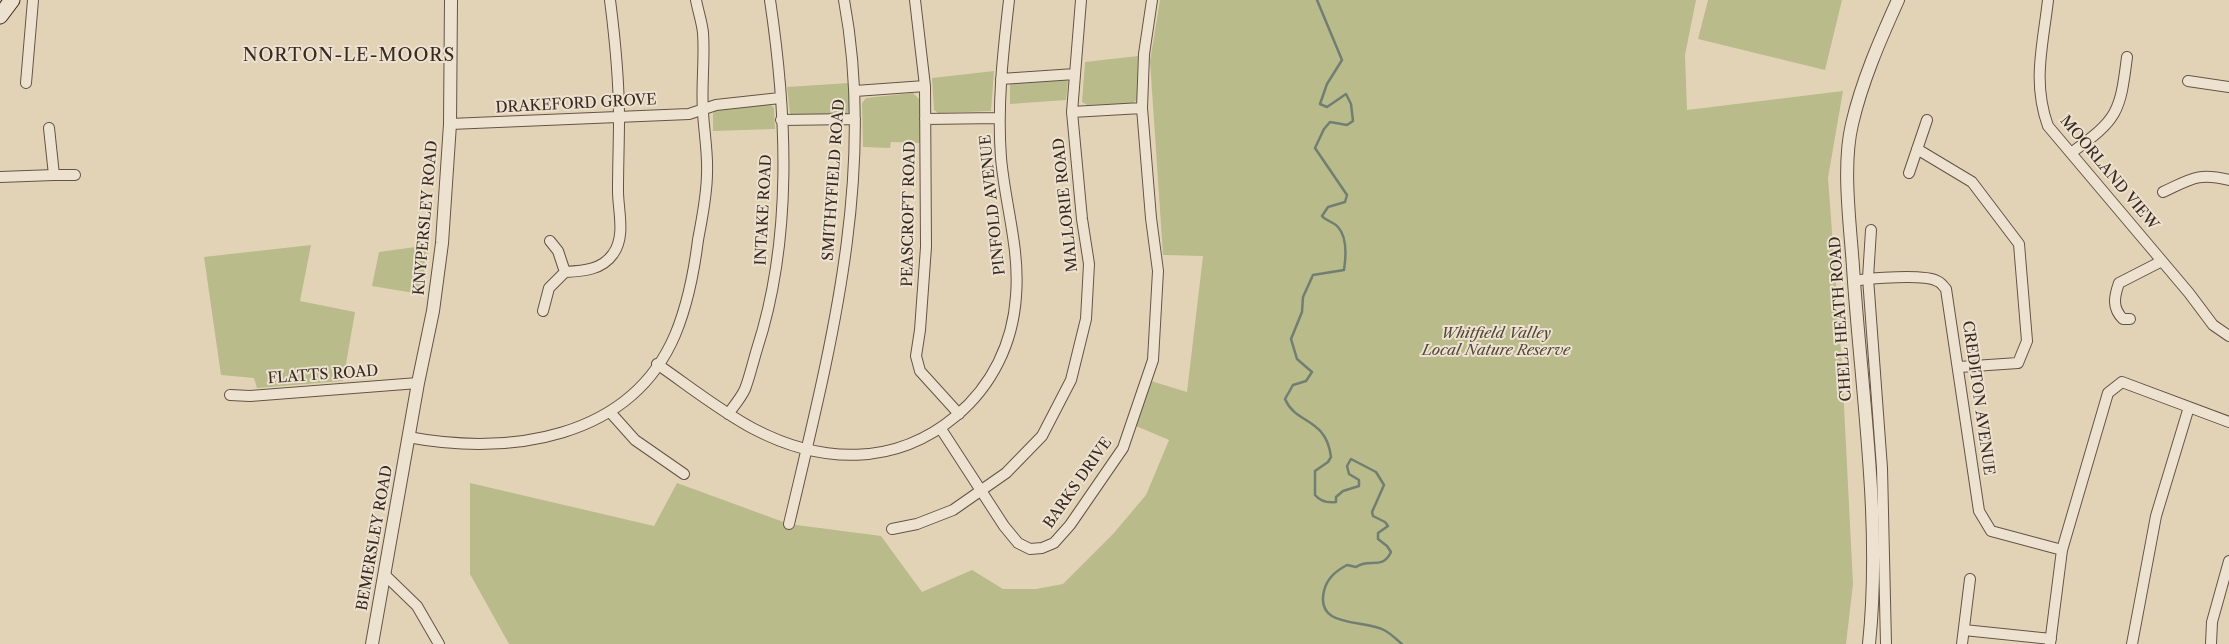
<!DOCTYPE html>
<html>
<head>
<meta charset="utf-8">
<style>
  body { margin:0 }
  canvas { display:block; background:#e3d3b6 }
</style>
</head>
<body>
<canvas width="2229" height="644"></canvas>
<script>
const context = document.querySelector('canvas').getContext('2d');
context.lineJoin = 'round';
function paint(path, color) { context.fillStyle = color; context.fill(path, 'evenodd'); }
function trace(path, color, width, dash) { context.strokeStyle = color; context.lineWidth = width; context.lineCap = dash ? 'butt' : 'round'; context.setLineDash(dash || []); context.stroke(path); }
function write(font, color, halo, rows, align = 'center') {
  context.font = font + ' "Libre Caslon Text",serif'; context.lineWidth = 4; context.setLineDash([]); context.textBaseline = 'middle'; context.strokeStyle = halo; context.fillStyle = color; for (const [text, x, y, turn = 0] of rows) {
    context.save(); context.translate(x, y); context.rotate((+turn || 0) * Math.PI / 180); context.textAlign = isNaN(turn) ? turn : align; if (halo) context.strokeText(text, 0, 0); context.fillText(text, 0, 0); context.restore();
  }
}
const green = new Path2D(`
  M1160,0H1696L1685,55L1687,110L1843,91L1828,178L1842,366L1853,584L1846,644H509L470,574V483L654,526L677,483L789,524L881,536L922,592L972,570L1003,589H1036L1063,584L1113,534L1146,495L1169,440L1136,426L1151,381L1187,392L1203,256L1163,255L1150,61Z
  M1708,0H1842L1825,70L1698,39Z
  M1138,56L1137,100L1131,104L1087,105L1082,102L1085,62Z
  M994,71L991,111L938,113L934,110L932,78Z
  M1061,78L1068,81L1066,100L1010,104V85L1014,82Z
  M849,83L851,111L847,114H790L787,87Z
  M913,93L920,100L922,143L891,142L890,148L863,147L862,103L866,98Z
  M763,104L771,105L774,108L775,129L713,131V114L715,109Z
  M311,245L300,301L355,312L343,381L257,388L254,378L221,375L204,257Z
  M430,245L420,294L372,286L379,252Z`);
const stream = new Path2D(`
  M1317,0L1342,60L1327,84L1320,104L1327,107L1346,94L1351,104L1353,121L1347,125L1330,122L1324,129L1315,148L1347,195L1345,202L1328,207L1322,216C1326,221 1334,222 1338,227C1348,238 1346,257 1344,270L1313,275L1303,297L1302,312L1291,339L1297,359L1312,372L1306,381L1293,385L1285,399C1296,425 1326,417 1331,457L1328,462L1315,471V495C1320,501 1328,503 1336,502V497L1343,491L1359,486V480L1349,474L1347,466L1351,459L1376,472L1384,485L1372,512L1373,516L1385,522L1388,526L1378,533V539L1387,546L1391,552C1382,571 1369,557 1356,567L1347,565C1336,571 1327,578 1324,591C1315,629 1364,619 1384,630C1390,633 1396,639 1402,644`);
const minor = new Path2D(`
  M915,0L925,86L926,247L920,330L916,356L920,371L959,414
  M2048,0C2043,45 2032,82 2048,126L2189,293L2213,325L2229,336
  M1001,79L1075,74
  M2188,81L2229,87
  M26,83L33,0
  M855,91L925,86
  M1072,112L1142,108
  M925,119L998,118
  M781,120L855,119
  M450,124L689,114L716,105L780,98
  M1917,149L1972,182L2019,244L2027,341L2018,363L1959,367
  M2071,153C2118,119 2120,113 2127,57
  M1909,173L1927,120
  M54,175H75
  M0,177L54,175L49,128
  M2163,192C2191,179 2198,172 2229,180
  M1871,230L1868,278L1882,468L1886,644
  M550,241L558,251L565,272
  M1854,281C1870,278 1924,274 1937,281C1941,282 1943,286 1946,289L1979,511L1991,531L2062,550
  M543,311L549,288L565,272C583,271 602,270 613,254C626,236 618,211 618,191C618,166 619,142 619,118C619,79 615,39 610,0
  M2130,319H2123C2112,308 2114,297 2119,283L2162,261
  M657,364C689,386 720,411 754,429C821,464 895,467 956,416C992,386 1013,343 1016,296C1020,249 1005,204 1001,158C997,105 1003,53 1009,0
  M230,395L250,396L418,383
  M610,412L635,440L684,474
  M728,414C734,406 741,398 745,389C750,376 753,362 757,349C793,238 787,114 770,0
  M941,429L1004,526L1018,543L1030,549L1042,548L1054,543L1070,525L1123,448L1153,360L1158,271L1151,218L1142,108L1144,54L1152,0
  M408,437C508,456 630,440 675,335C688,304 694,272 698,240C702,218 707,195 707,173C708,153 704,132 703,112C701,86 705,59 703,33C702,22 698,11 696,0
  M789,524C829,353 877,176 844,0
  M892,529L917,524L953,510L1006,473L1042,436L1071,380L1086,319L1089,264L1082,219L1072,112L1081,0
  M385,575L417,606L439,644
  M1964,630L2051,639
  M1962,644L1970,579
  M2050,644L2062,550L2108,393L2122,382L2229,422
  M2132,644L2156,516L2189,407
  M2211,644L2212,622L2229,561`);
const tertiary = new Path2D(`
  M372,644L418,383L433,311L442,243L450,124L451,0
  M1869,644C1882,520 1861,391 1853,267C1850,223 1842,166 1852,124C1862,81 1880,40 1898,0`);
const secondary = new Path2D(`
  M0,16L12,0`);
const streetNames = [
  ["DRAKEFORD GROVE",576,104,-3],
  ["MOORLAND VIEW",2109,173,50],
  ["SMITHYFIELD ROAD",834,180,-86],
  ["PINFOLD AVENUE",993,205,-96],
  ["MALLORIE ROAD",1066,205,-96],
  ["INTAKE ROAD",764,210,-87],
  ["PEASCROFT ROAD",909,214,-89],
  ["KNYPERSLEY ROAD",426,218,-85],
  ["CHELL HEATH ROAD",1841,319,-94],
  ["FLATTS ROAD",323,375,-4],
  ["CREDITON AVENUE",1978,398,82],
  ["BARKS DRIVE",1078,483,-55],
  ["BEMERSLEY ROAD",375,538,-80]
];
const parkNames = [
  ["Whitfield Valley",1496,334],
  ["Local Nature Reserve",1496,351]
];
const quarterNames = [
  ["NORTON-LE-MOORS",349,56]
];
paint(green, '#b9bb8b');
trace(stream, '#707f72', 2.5);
trace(minor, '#635447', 12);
trace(tertiary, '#635447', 14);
trace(secondary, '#382922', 17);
trace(minor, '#ede2d0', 10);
trace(tertiary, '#ede2d0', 12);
trace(secondary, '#ede2d0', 15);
write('15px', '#382922', '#ede2d0', streetNames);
write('italic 15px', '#524637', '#ede2d0', parkNames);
context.letterSpacing = '1px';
write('18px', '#382922', '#ede2d0', quarterNames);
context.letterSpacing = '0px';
</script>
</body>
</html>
